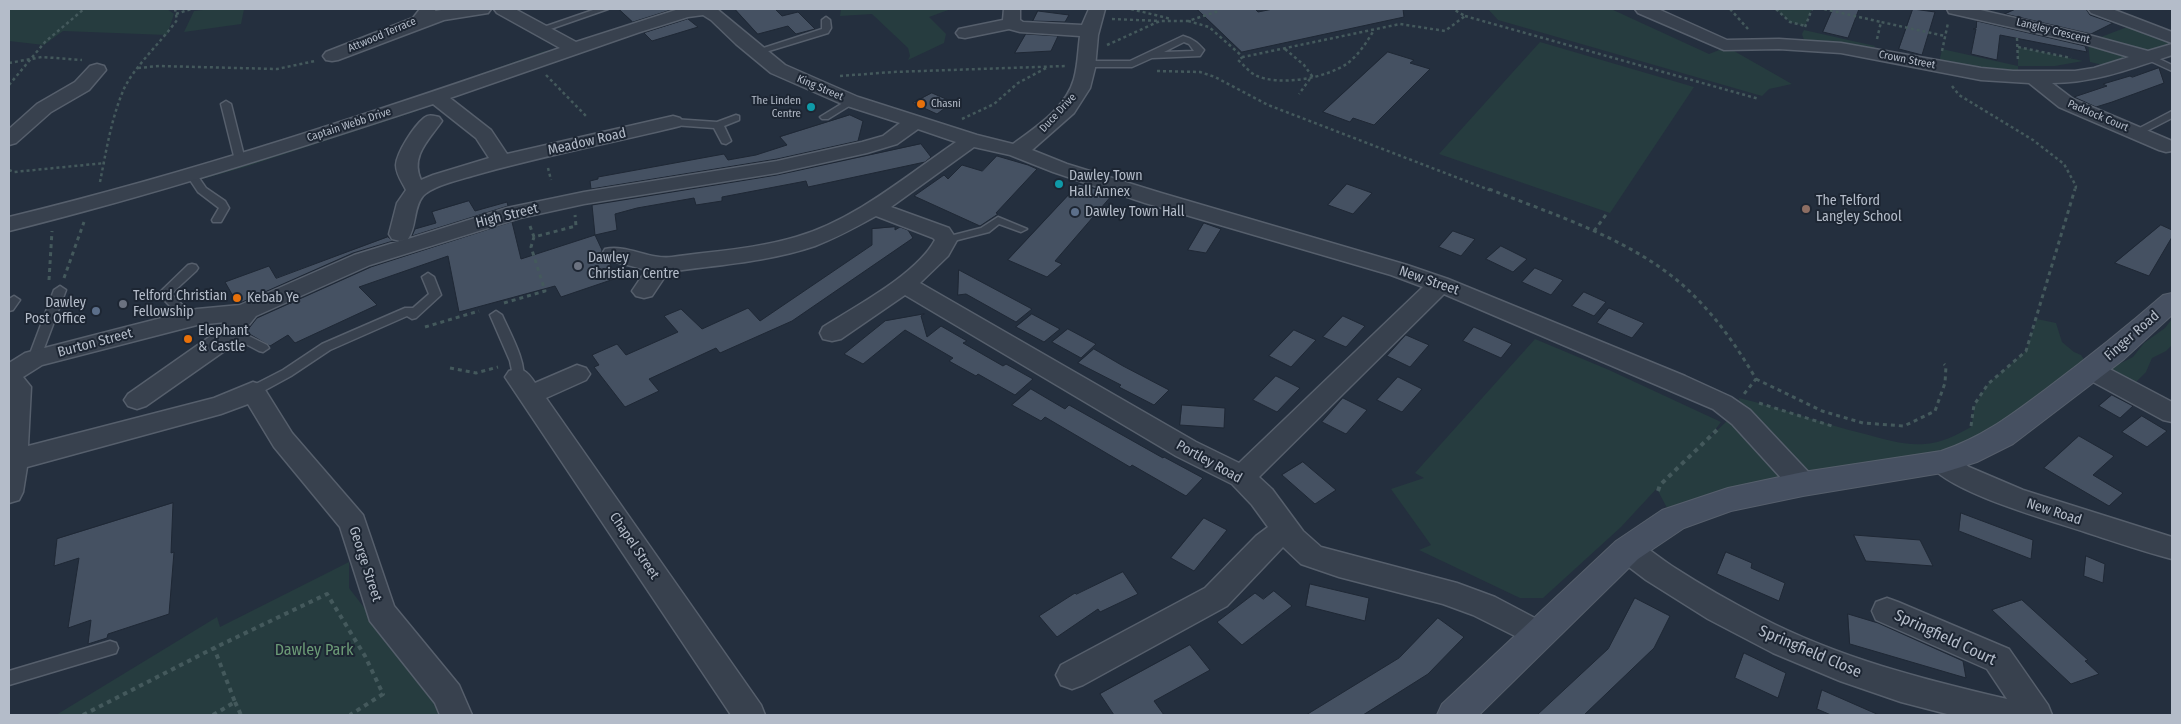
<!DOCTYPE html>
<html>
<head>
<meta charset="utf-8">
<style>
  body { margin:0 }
  #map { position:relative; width:2181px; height:724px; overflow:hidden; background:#242f3e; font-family:"Fira Sans Condensed",sans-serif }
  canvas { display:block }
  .frame { position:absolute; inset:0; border:10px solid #b4bcc9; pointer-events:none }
</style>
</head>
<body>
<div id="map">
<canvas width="2181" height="724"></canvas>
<div class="frame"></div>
</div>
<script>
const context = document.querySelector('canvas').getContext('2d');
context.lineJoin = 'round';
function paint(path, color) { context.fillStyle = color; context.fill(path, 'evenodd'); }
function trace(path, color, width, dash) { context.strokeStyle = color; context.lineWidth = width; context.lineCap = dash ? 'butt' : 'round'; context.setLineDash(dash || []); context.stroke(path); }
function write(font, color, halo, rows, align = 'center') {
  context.font = font + ' "Fira Sans Condensed",sans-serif'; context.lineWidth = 4; context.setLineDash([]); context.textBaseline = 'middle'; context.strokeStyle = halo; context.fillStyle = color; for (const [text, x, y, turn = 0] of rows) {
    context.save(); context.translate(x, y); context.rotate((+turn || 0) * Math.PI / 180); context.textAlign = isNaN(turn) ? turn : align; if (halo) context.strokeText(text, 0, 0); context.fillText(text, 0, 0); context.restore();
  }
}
const green = new Path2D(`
  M9,9H167L174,14L167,35L63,31L44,45L9,41Z
  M211,9H244L241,24L184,32L194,11Z
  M841,9H951L929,17L946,34L944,43L908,60L910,56L908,48L872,14L840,16Z
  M1488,9H1611L1709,54L1727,47L1792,84L1769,89L1762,96L1498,20Z
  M1776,9H1812L1805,26L1790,22Z
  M2135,24L2172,38V49L2149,57L2134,54L2103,65L2090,62L2088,42Z
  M1804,30L1875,46L1872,54L1806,46L1802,34Z
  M1540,42L1694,87L1610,213L1439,154Z
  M2018,47L2083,61L2055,66H2018V72L1939,63L1942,49L2018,66Z
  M572,48L436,97L417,111L245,167L195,181L191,174L240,160L258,147L329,125L333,131L436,97L438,89L545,51Z
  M2037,319L2056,323L2062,342L2074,352L2081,355L2091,370L2003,436L1673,519L1658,491L1659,486L1621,527L1543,598H1520L1419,550L1431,545L1391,489L1424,478L1415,473L1535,339L1609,370L1721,422L1709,438L1727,421L1741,417L1739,398C1782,408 1822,424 1865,434C1884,439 1905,446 1925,444C1942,443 1956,435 1971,427L1975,405L1988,384L2026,351Z
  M2172,319V345L2166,351L2152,358L2146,372L2136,382L2122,379L2113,373L2111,368L2133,357L2144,343L2165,328Z
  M349,562V588L436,701L442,715H56L217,617L220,627Z`);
const building = new Path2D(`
  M619,9H674L633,22Z
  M735,9H775L782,16L798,12L815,29L796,34L788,26L758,34Z
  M1197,9H1255L1258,12L1273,9H1403L1404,17L1242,52Z
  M1833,9H1859L1848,38L1823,32Z
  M1913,9L1935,12L1922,55L1899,49Z
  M2016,9H2086L2090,15L2113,23L2091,34L2005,14Z
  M1038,11L1069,15L1065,22L1033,21Z
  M688,19L698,27L652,41L644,33Z
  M1977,21L2085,46L2087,52L2000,35L1997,60L1971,54L1976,29H1973L1976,28Z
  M1026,34L1058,36L1051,51L1015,53Z
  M1388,52L1414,60L1410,63L1430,69L1374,125L1353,118L1350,122L1323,112Z
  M2159,68L2164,83L2112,102L2096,107L2074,97L2107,86L2103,84L2130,76L2132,77Z
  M932,93L953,102L937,114L913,103Z
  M850,115L863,121L858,141L777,159L591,189L590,181L598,179V177L724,154L728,160L756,155L787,145L780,137Z
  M921,144L931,157L925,162L808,187L806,181L722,197V201L696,205L694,198L637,208L615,214L617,230L595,235L592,205L777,175Z
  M997,156L1028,165L1037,169L996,213L998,214L980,226L914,196L944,175L948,179L962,165L982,171Z
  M1079,184L1113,194L1055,261L1062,264L1047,277L1008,260Z
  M1347,184L1372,193L1353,214L1328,205Z
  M469,201L475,211L507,202L508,206L412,236L415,229L436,223L432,212Z
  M512,222L521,259L595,235L602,250L600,255L603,260L609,262L617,278L561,297L555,286L459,312L448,256L359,287L377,305L295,343L288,335L270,346L246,332L257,318L371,267Z
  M1204,223L1221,229L1206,253L1188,250Z
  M2161,225L2172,230V237L2149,276L2115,263Z
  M895,227V230L900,227L908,230L913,238L792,321L720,353L716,348L649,379L659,391L625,407L594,367L599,365L592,355L617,344L626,355L678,332L664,316L681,309L702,329L748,308L760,321L872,245V229Z
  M1453,231L1475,239L1461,256L1439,247Z
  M388,237L393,241L353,253L240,303H237L225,282L269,266L276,278Z
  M1501,246L1527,259L1513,272L1486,259Z
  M1535,268L1563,280L1551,295L1522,282Z
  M959,270L1032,309L1016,322L966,294L958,295Z
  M1584,292L1606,302L1594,316L1572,306Z
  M1609,308L1644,323L1632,338L1597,323Z
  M924,314L921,316L927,337L941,326L967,341L963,343L1003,366L1006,364L1033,379L1015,395L978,374L976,376L949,361L953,358L905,330L863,364L844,354L885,321Z
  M1032,314L1060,329L1044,342L1016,327Z
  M1343,316L1365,326L1346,347L1323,337Z
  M1474,327L1512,344L1501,358L1463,341Z
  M1068,329L1096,344L1081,358L1052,342Z
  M1294,330L1316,340L1291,367L1269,356Z
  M1406,335L1429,345L1410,367L1387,356Z
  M1094,349L1123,366L1169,390L1154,405L1119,387L1121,385L1078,363Z
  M1276,376L1300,388L1277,412L1253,400Z
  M1398,377L1422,389L1402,412L1377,400Z
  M1031,389L1065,409L1069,405L1163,458L1164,457L1203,478L1186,496L1132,465L1130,467L1045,417L1041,421L1012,405Z
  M2112,395L2133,406L2120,418L2099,406Z
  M1343,398L1367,410L1346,434L1322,422Z
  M1182,405L1225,408L1224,428L1180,425Z
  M2142,416L2167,431L2147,447L2122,432Z
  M2079,436L2114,456L2093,475L2123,493L2109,506L2044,468Z
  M1303,462L1336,490L1315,504L1282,475Z
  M173,503L171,553L174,552L169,614L108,634L107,638L88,644L91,620L68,628L79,558L54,566L57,539Z
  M1961,513L2033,540L2031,559L1959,531Z
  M1204,518L1227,530L1194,571L1171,558Z
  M1854,535L1920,540L1933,566L1866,561Z
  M1726,552L1752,563L1751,568L1785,583L1779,601L1717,574Z
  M2086,556L2105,564L2103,583L2084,576Z
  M1123,572L1138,594L1100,612L1098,609L1057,637L1039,616L1075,593L1076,594Z
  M1310,584L1369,598L1365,621L1306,606Z
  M1274,591L1292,606L1242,645L1217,622L1255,593L1263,599Z
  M1635,598L1670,616L1654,648L1584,715H1537L1608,649Z
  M2022,600L2088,660L2085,661L2099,674L2071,684L1992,610Z
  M1848,614L1878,623L1963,661L1966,678L1850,644Z
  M1438,618L1464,637L1428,674L1363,715H1306L1399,658Z
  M1190,645L1210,670L1154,701L1164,715H1114L1100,694Z
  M1744,653L1786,673L1778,698L1735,678Z
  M1822,690L1879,715H1831L1817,709Z`);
const pathFar2 = new Path2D(`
  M1131,9L1171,19
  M1730,9L1748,29
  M1776,9L1790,22L1805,26
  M1824,9L1881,22
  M176,14L191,9
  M1465,16L1759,99
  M1112,19L1160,21
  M1188,21L1209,27L1243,57L1400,24L1445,31L1465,16L1453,9
  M1805,27L1812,9
  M2017,38L2018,62
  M1877,39L1881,22L1945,36
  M1107,45L1160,21H1188L1219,11
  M2018,47L2071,58
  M1285,49L1304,65L1312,76L1299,94
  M1942,51L1948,23
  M1243,57L1238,60C1244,65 1249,72 1255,75C1279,87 1327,78 1348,63C1359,54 1367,42 1374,30
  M9,63L42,57L82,60
  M138,68L159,66L277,69L315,61
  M1157,71L1200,72L1215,77L1268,105L1492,191
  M546,75L587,117
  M840,76L893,72L1066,66
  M9,85L45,42L84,9
  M1952,86L1959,95L2033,140L2064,164L2076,186L2075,191
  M962,119L994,104L1018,83L1048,67
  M548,168L551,180
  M9,170L14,172L105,163
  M100,182C106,152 111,120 123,91C132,69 162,41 177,20L175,9`);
const pathFar1 = new Path2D(`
  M1489,189C1552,214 1625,237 1678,281C1710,308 1735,343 1756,379L1744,394
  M530,226L534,237L576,226L575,215
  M1594,231L1608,212
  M64,278L84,222
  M49,280L52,231
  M504,303L545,291L531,247L534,237
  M425,327L479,311
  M450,368L476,373L498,367
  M1756,379L1822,411L1863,423L1904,426L1935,411L1945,383L1946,366L1944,364
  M1759,403L1832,426
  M1971,426L1974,405L1988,384L2026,351L2075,189`);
const path = new Path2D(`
  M1658,491L1660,485L1719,428
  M235,702L241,715
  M83,715L214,648L327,594L365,656L383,694L350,715
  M213,715L235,702L214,648`);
const service = new Path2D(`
  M596,9H608L542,32L535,30Z
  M826,17L830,20L831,28L828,33L759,54H753L751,52L822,29V20Z
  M1183,36C1193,39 1197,42 1204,50L1200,56L1152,58L1132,67H1086L1081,64L1086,61H1130ZM1184,42L1189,44L1194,51L1164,52Z
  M2149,54L2172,65V71L2146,59V55Z
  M851,98L854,99V103L828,119H822L820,117Z
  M226,101L231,104L245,160L244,162L240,163L235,160L221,104Z
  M2172,111V118L2139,135H2131L2130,133Z
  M736,115L739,116V120L724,126L731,141L726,144L722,143L714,128L673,125L668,122L673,119L717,122Z
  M191,171L195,172L206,188L225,201L229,208L221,222H213L212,220L219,208L198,192L186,174Z
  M998,217L1027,229L1021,232L999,224L989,232L946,243L940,240L942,238L981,228Z
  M192,264L196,265L198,268L196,271L171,294L194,316L196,319L194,322H186L158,294L188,265Z
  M428,273L434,277L441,295L416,318L412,319L407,316L330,350L291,376L258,394H248L247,391L248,388L283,370L322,344L405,308H413L429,294L422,277Z
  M60,286L66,290L40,359L34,363L30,362L28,359L54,290Z
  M14,296L20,300L13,310L9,311V299Z
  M496,311L502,315C508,329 529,366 522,380H514L510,361L490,315Z
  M231,327L267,345L269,348L263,352L259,351L227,334L225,331Z
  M110,641L116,643L118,648L116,653L9,685V671Z`);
const minor = new Path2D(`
  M420,9H436L435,11L448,9H491L488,13L444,20L338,60L332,61L326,60L323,56L326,52L413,18Z
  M494,9H515L576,42L679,9H717L785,65L858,97L977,135L1013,144C1036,127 1066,108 1074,79C1078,65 1078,50 1080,36L1020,32L1009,29L965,38L959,37L956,33L959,29L1003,20L1004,9H1020V20L1023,22L1082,25L1089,9H1105L1098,35L1095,68L1090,88L1074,113L1032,150L1067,164L1161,193L1407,265L1448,279L1685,376L1731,397L1750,410L1813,477L1817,484L1813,491L1803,494L1793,491L1732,424L1713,409L1444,294L1259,477L1272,489L1303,531L1321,547L1457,583L1495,597L1550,626L1555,635L1550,644L1539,648L1473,615L1443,604L1339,577L1301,564L1283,547L1227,606L1083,685L1072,689L1061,685L1056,675L1061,665L1205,588L1256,536L1268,527L1252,505L1232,484L1176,456L905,295L841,339L832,341L823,339L820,333L823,327C856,306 917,274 935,240L933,238L876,216C856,227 836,238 815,246C768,262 716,265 668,272L652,296L644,298L636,296L632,291L646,270L605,259L602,254L605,249C627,244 649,260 672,257C713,251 756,249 796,237C855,220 906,176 956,142L918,129L897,144L867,153L777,173L584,204L520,218L370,265L256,316L233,345L146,406L137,409L128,406L124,400L128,394L215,333L226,322L197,325L42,365L23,377L31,387L28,446L214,398L253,382L262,385L292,433L363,515L394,606L459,685L472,715H440L435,703L370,621L340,527L274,447L248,404L221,414L27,467L23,492L19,500L9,503V363L25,353L126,327L197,309L240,305L354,255L406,239L400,241L392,239L389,234L397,203L406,190C402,182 396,174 396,165C397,152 414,126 424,118C429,114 434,116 439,117L442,121C429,140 410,156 421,180L433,175L489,158L476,138L433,104C293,150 153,195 9,231V217C195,172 378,111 560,48L497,13ZM703,15L711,20L736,44L771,73L844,105L900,123L883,136L862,142L777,161L584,192L507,208L408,239C417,226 413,208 423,196C432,186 459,180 472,176C541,156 611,143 680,126L683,122L680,118L673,116L507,154L491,130L450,98L640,32L688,17ZM974,147L1010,155L1053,172L1145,203L1391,275L1423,287L1239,463L1196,442L920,283L948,256L957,240L949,228L891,207Z
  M1635,9H1658L1727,40L1779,39L1841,43L1981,68L2013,71H2075L2094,68L2129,57L2085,44L1949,13L1947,9H1976L2089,35L2148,51L2172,44V55C2133,68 2095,83 2052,83L2073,99L2172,141V151L2166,152L2159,150L2059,107L2029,83L1981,80L1841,53L1779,49L1724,50L1638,13Z
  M2088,9H2112L2172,32V43L2091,13Z
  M97,64L104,66L106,70L89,90L51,112L16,143L9,145V129L37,104L75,82L90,66Z
  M2091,361L2100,364L2172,402V422L2163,420L2082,376L2078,370L2082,364Z
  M577,365L586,368L590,374L586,380L546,398L761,705L765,715H731L505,377L509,371C523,367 527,371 535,383Z
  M1942,452L1952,455L1969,467L2023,490L2172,537V559C2144,552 2116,542 2088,533C2053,521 1945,492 1928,462L1932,455Z
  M1627,538C1645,544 1659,558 1675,568C1703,586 1731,602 1760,617C1839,658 1922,679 2007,699L1987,669L1876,620L1872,611L1876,602L1887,598L1898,602L2009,649L2048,705L2052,715H1951L1901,702L1840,681L1773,653L1708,619L1646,580L1617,558L1612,550L1617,542Z`);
const secondary = new Path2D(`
  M2172,293V315L2123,360L2013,444L1977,462L1942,473L1803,496L1731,511L1684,528L1638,559L1479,715H1437L1442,704L1616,541L1662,510L1728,488L1803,472L1941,451C1983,437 2011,415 2046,389C2086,359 2125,328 2163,295Z`);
const markers = [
  [921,104,5,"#e8710a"],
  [811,107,5,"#0f9aa8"],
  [1059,184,5,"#0f9aa8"],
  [1806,209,5,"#8d6e63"],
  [1075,212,5,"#5c6f8a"],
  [578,266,5,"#6b7280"],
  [237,298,5,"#e8710a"],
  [123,304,5,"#6b7280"],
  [96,311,5,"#5c6f8a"],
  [188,339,5,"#e8710a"]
];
const farStreetnames = [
  ["Langley Crescent",2053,31,14],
  ["Attwood Terrace",382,35,-23],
  ["Crown Street",1907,60,11],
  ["King Street",820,88,23],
  ["Duce Drive",1058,113,-47],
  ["Paddock Court",2098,116,23],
  ["Captain Webb Drive",349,125,-18]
];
const farPoinames = [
  ["The Linden",801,101],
  ["Centre",801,114],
  ["Chasni",931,104,"left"]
];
const streetNames = [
  ["Meadow Road",587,142,-13],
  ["High Street",507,216,-14],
  ["New Street",1429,281,19],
  ["Finger Road",2132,336,-41],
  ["Burton Street",95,343,-15],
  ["Portley Road",1209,462,29],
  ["New Road",2054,512,18],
  ["Chapel Street",634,546,56],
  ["George Street",365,564,72]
];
const poiNames = [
  ["Dawley Town",1069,176],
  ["Hall Annex",1069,192],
  ["The Telford",1816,201],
  ["Langley School",1816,217],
  ["Dawley Town Hall",1085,212],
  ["Dawley",588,258],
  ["Christian Centre",588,274],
  ["Telford Christian",133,296],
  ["Fellowship",133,312],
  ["Kebab Ye",247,298],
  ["Dawley",86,303,"right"],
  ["Post Office",86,319,"right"],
  ["Elephant",198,331],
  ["& Castle",198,347]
];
const nearStreetnames = [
  ["Springfield Court",1945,638,25],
  ["Springfield Close",1810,652,23]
];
const nearParknames = [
  ["Dawley Park",314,651]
];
paint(green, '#263c3f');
paint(building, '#455162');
trace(building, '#1f2835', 1);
trace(service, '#565f6c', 3);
trace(minor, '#565f6c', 3);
trace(secondary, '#565f6c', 2);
trace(pathFar2, '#44595c', 2.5, [3, 3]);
trace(pathFar1, '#44595c', 3, [4, 4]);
trace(path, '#44595c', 4, [4.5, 4.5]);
paint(service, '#38414e');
paint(minor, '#38414e');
paint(secondary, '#465061');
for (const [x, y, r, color] of markers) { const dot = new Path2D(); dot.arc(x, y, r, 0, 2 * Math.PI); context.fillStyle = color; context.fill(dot); trace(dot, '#1d2633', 2); }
write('11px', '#b4bcc9', '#1d2633', farStreetnames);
write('11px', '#b4bcc9', '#1d2633', farPoinames, 'right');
write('14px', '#b4bcc9', '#1d2633', streetNames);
write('14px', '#b4bcc9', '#1d2633', poiNames, 'left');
write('16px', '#b4bcc9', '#1d2633', nearStreetnames);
write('16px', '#6b9a76', '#1d2633', nearParknames);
</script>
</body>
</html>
